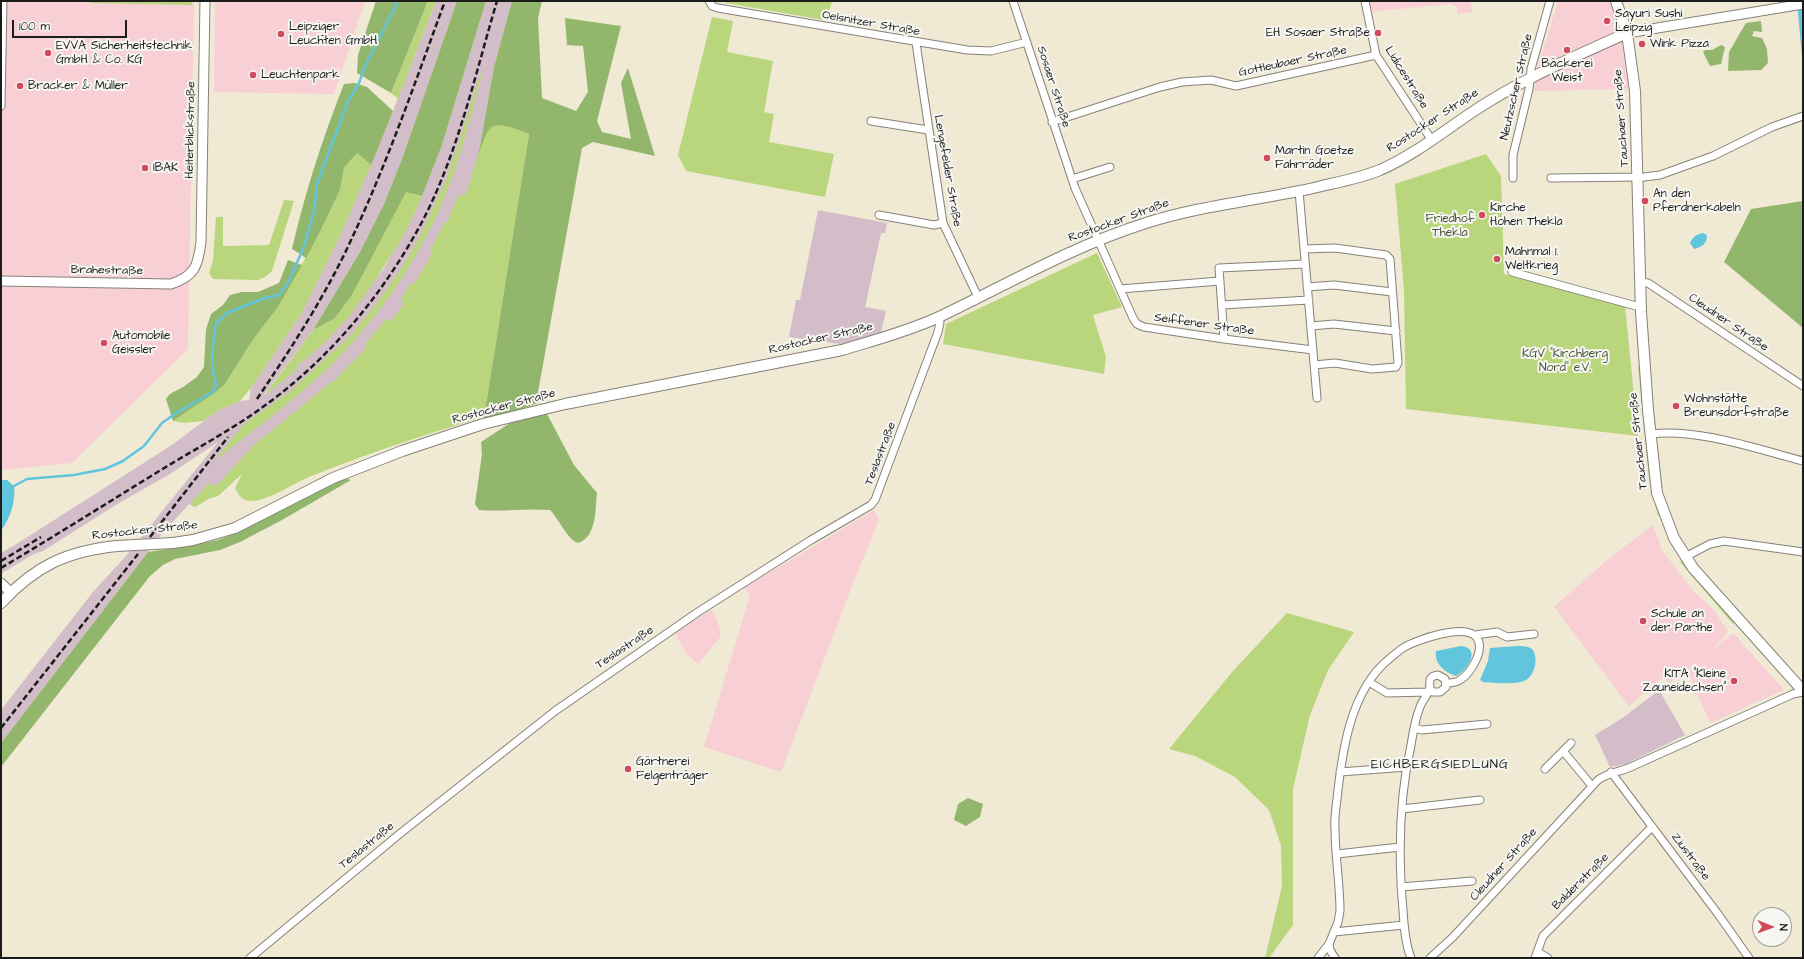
<!DOCTYPE html>
<html>
<head>
<meta charset="utf-8">
<style>
  body { margin:0 }
  #map { position:relative; width:1804px; height:959px; overflow:hidden; background:#f0e9d4; font-family:"Architects Daughter",sans-serif }
  canvas { display:block }
  .frame { position:absolute; inset:0; border:2px solid #1c1c1c; pointer-events:none }
  .north { position:absolute; left:1752px; top:907px; width:40px; height:40px; box-sizing:border-box; background:#f6f6f2; border:1px solid #9f9f9c; border-radius:50%; rotate:91deg; font-size:11px; font-weight:700; line-height:16px; text-align:center; color:#1c1c1c }
  .north::after { content:''; display:block; margin:auto; width:14px; height:18px; background:#d1495b; clip-path:polygon(50% 0,100% 100%,50% 72%,0 100%) }
  .scale { position:absolute; left:12px; top:20px; width:115px; height:18px; box-sizing:border-box; border:2px solid #1c1c1c; border-top:0; padding-left:5px; font-size:12px; line-height:14px; white-space:nowrap; color:#1c1c1c; -webkit-text-stroke:3px #f6f6f2; paint-order:stroke }
</style>
</head>
<body>
<div id="map">
<canvas width="1804" height="959"></canvas>
<div class="frame"></div>
<div class="north">N</div>
<div class="scale">100 m</div>
</div>
<script>
const context = document.querySelector('canvas').getContext('2d');
context.lineJoin = 'round';
function paint(path, color) { context.fillStyle = color; context.fill(path, 'evenodd'); }
function trace(path, color, width, dash) { context.strokeStyle = color; context.lineWidth = width; context.lineCap = dash ? 'butt' : 'round'; context.setLineDash(dash || []); context.stroke(path); }
function write(font, color, halo, rows, align = 'center') {
  context.font = font + ' "Architects Daughter",sans-serif'; context.lineWidth = 4; context.setLineDash([]); context.textBaseline = 'middle'; context.strokeStyle = halo; context.fillStyle = color; for (const [text, x, y, turn = 0] of rows) {
    context.save(); context.translate(x, y); context.rotate((+turn || 0) * Math.PI / 180); context.textAlign = isNaN(turn) ? turn : align; if (halo) context.strokeText(text, 0, 0); context.fillText(text, 0, 0); context.restore();
  }
}
const built = new Path2D(`
  M1,1H194L188,349L72,463L1,470Z
  M215,1H365L334,94L214,92Z
  M1365,1H1471L1472,12L1458,14L1457,7L1450,4L1367,12Z
  M1558,1H1610L1620,31L1629,89L1534,91L1537,70Z
  M874,510L879,520L852,586L781,772L704,747L750,596L744,588Z
  M1653,525L1662,550L1694,592L1714,610L1728,632L1710,652L1733,633L1784,690L1710,723L1688,672L1700,660L1670,683L1663,677L1629,706L1554,607L1607,560Z
  M711,610L717,619L721,636L698,664L686,653L675,633Z`);
const industrial = new Path2D(`
  M436,1H457L402,159L384,204L360,252L313,330L263,396L295,371L299,363L305,360L324,343L346,319L384,268L414,215L442,145L486,1H517H512L494,67L478,157L466,194L392,328L218,496L210,498L195,507L189,504L161,535L1,743V710L93,592L126,556L218,442L170,474L114,506L43,551L34,554L2,573L1,553L15,545L172,445L217,411L240,401L249,400L251,388L302,313L341,234L393,111Z
  M818,210L887,223L885,233H881L865,307L886,311L881,332L841,344L789,337L796,300H800Z
  M1659,690L1685,735L1626,764L1610,767L1595,735L1624,717Z`);
const green = new Path2D(`
  M90,1H192V5L90,3Z
  M428,1H436L398,99L391,93Z
  M724,1H832L827,17L824,20L726,3Z
  M712,17L733,21L727,52L773,61L764,112L774,114L769,142L834,154L825,197L686,171L678,155Z
  M481,72V78C471,117 461,156 446,193C420,260 375,323 324,372C290,404 251,432 214,461L243,425L290,391L350,336L380,299L403,266L419,238L445,182L459,142Z
  M495,124L505,125L529,134L486,406L483,415L473,420C419,437 366,454 314,475C297,481 270,500 253,501C243,502 239,496 235,488L242,474L218,496L210,498L195,507L190,504L208,484L217,485L253,446L330,383L333,382L366,348V343L386,319L391,321L404,304L401,299L410,284L415,283L432,254L430,251L444,223L447,222L458,196L466,194L484,136L489,128Z
  M357,153L371,165L341,234L302,313L251,388L240,401L217,411L203,421L184,423L173,421L215,393L225,384L252,341L278,307L321,230L340,190L344,168Z
  M1486,154L1501,176L1504,274L1625,306L1638,436L1406,409L1404,291L1395,184Z
  M406,191L422,196L414,215L398,245L370,288L347,319L324,343L305,360L299,363L295,371L263,397L313,330L335,318L352,295Z
  M284,200L294,201L272,271L265,277L258,280L213,279L209,273L213,260L216,217H223V246L269,245Z
  M1097,253L1122,307L1093,315L1106,357L1104,374L943,344L946,324Z
  M1638,366H1640L1654,493L1660,515L1658,516L1649,478Z
  M1682,560L1735,621L1733,624L1680,562Z
  M1287,613L1354,632L1328,670L1310,715L1293,789V925L1269,958H1265L1282,886L1281,846L1269,810L1235,777L1195,756L1169,749L1233,671Z`);
const forest = new Path2D(`
  M376,1H428L391,93L357,73L358,55Z
  M457,1H486L442,145L422,196L406,192L352,295L335,318L313,330L360,252L384,204L402,159Z
  M512,1H542L538,18L542,98L576,111L588,92L583,46L567,45L565,18L621,26L597,121L602,132L631,139L621,83L628,68L655,156L593,142L582,148L538,392L545,400L483,424L529,134C492,120 490,119 478,157L494,67Z
  M1761,21L1762,32L1754,31L1752,36L1762,38L1767,49L1768,63L1761,70L1728,71L1729,52L1746,23Z
  M1721,45L1725,47L1721,64L1710,66L1703,52L1705,50H1712Z
  M355,83L367,87L393,111L371,165L357,153L344,168L340,190L321,230L306,258L292,249C305,192 323,137 344,84Z
  M1803,201V328L1724,262L1751,209Z
  M288,260L302,265L278,307L252,341L225,384L215,393L173,421L166,399L170,394L183,387L197,377L204,367L206,329L211,314L223,305L230,295L242,292H258L279,283Z
  M547,414L574,465L597,493C595,509 597,537 578,543C567,539 559,519 550,510C526,508 503,512 479,510L475,504L482,454L481,442L513,421Z
  M345,478L351,480L282,520L240,542L220,550L175,559L163,565L150,576L1,767V743L148,552L195,545L218,540L237,533Z
  M968,798L983,804L980,817L966,826L954,820L958,804Z`);
const water = new Path2D(`
  M1797,1H1803V68Z
  M1703,233L1707,235C1707,244 1702,247 1694,249L1690,243C1693,237 1696,234 1703,233Z
  M1,480H7L14,486C16,502 10,518 1,531Z
  M1461,646C1482,648 1467,671 1456,676C1445,672 1434,664 1436,651Z
  M1517,646C1521,646 1528,646 1532,649C1539,657 1535,675 1526,680C1518,685 1493,683 1483,682L1480,680L1488,661L1490,648Z`);
const stream = new Path2D(`
  M14,486L27,479L74,475L105,469L123,461L144,446L162,423L176,413L213,392L216,385L213,371L212,353L216,323L227,313L262,299L279,295L288,283L303,249L314,212L317,184L348,101L359,83L365,66L398,1`);
const minor = new Path2D(`
  M709,1L712,6L718,8L967,50L991,51L1027,42
  M1013,1L1075,188L1133,318L1137,324L1144,327L1224,339L1313,350
  M1365,1L1376,55L1431,139
  M916,43L943,223L978,297
  M1,106L3,1
  M871,121L928,130
  M1052,122L1160,87L1182,82L1211,80L1236,86L1376,55
  M1513,178V155L1529,89L1531,69L1550,1
  M1551,178L1644,177L1660,175L1713,156L1772,127L1803,116
  M1072,179L1110,167
  M1299,191L1317,398
  M879,215L934,225L943,223
  M1304,249L1335,248L1386,255L1390,259L1398,363L1396,367L1372,369L1335,363L1314,365
  M1512,272L1640,307
  M1640,282L1648,283L1803,386
  M1307,287L1334,285L1392,292
  M1120,289L1220,281
  M1222,305L1309,300
  M1311,326L1334,324L1396,331
  M1224,339L1219,268L1305,264
  M1651,434C1697,428 1757,449 1803,461
  M1685,557L1710,544L1724,541L1803,552
  M1475,635L1497,632L1507,637L1534,634
  M1369,682L1387,693L1428,692
  M1414,728L1422,730L1487,724
  M1563,751L1592,786
  M1545,769L1571,743
  M1340,772L1407,767
  M1611,772L1718,914L1749,958
  M1402,809L1480,800
  M1337,854L1400,847
  M1401,887L1472,881
  M1334,932L1404,925
  M1329,944L1330,950L1335,958
  M1538,952L1548,958
  M250,958L402,832L555,711L698,612L811,540L871,505L875,500L938,332L940,322L938,318
  M1318,958L1329,944L1338,922L1340,911C1340,883 1335,856 1335,829C1334,819 1336,808 1337,799C1342,752 1350,691 1389,659C1393,656 1398,651 1403,648C1416,640 1466,622 1477,638C1485,650 1471,673 1460,680C1456,683 1451,683 1446,683
  M1411,958C1405,943 1404,925 1403,910C1398,855 1399,799 1411,745C1413,733 1415,719 1420,707C1422,701 1427,696 1429,691C1432,684 1425,677 1438,675L1445,679L1446,687L1440,692H1433L1430,689
  M1430,958L1453,937L1598,780C1609,772 1621,772 1633,766L1793,694L1803,692
  M1535,958L1543,936L1652,827`);
const tertiary = new Path2D(`
  M1627,33L1803,4
  M1,281L171,284C195,276 198,266 201,242L205,1
  M1,583L11,593`);
const secondary = new Path2D(`
  M1616,1L1627,33L1635,91L1641,312L1648,410L1657,493L1674,538L1693,568L1803,691
  M173,543L193,540L235,528L333,478L402,451L483,424L565,404L842,350C875,340 909,331 939,317C1008,284 1073,246 1146,223C1202,205 1261,200 1318,187C1339,182 1360,178 1380,170C1419,153 1452,124 1488,102C1532,75 1580,54 1627,33
  M1,603C35,566 67,551 117,546`);
const rail = new Path2D(`
  M257,399C292,347 326,295 352,238C388,161 416,80 445,1
  M150,537L228,437
  M1,561L41,537
  M1,568C53,537 104,505 156,473C193,450 232,430 267,404C332,356 384,293 422,222C458,153 475,75 497,1
  M1,728L138,554`);
const secondaryBridge = new Path2D(`
  M117,546L173,543`);
const markers = [
  [1607,21,4,"#d1495b"],
  [1378,33,4,"#d1495b"],
  [281,34,4,"#d1495b"],
  [1642,44,4,"#d1495b"],
  [1567,50,4,"#d1495b"],
  [48,53,4,"#d1495b"],
  [253,75,4,"#d1495b"],
  [20,86,4,"#d1495b"],
  [1267,158,4,"#d1495b"],
  [145,168,4,"#d1495b"],
  [1645,201,4,"#d1495b"],
  [1482,215,4,"#d1495b"],
  [1497,259,4,"#d1495b"],
  [104,343,4,"#d1495b"],
  [1676,406,4,"#d1495b"],
  [1643,621,4,"#d1495b"],
  [1734,681,4,"#d1495b"],
  [628,769,4,"#d1495b"]
];
const poiNames = [
  ["Sayuri Sushi",1615,14],
  ["Leipzig",1615,28],
  ["Leipziger",289,27],
  ["Leuchten GmbH",289,41],
  ["EH Sosaer Straße",1370,33,"right"],
  ["Wink Pizza",1650,44],
  ["EVVA Sicherheitstechnik",56,46],
  ["GmbH & Co. KG",56,60],
  ["Bäckerei",1567,64,"center"],
  ["Weist",1567,78,"center"],
  ["Leuchtenpark",261,75],
  ["Bracker & Müller",28,86],
  ["Martin Goetze",1275,151],
  ["Fahrräder",1275,165],
  ["IBAK",153,168],
  ["An den",1653,194],
  ["Pferdnerkabeln",1653,208],
  ["Kirche",1490,208],
  ["Hohen Thekla",1490,222],
  ["Mahnmal 1.",1505,252],
  ["Weltkrieg",1505,266],
  ["Automobile",112,336],
  ["Geissler",112,350],
  ["Wohnstätte",1684,399],
  ["Breunsdorfstraße",1684,413],
  ["Schule an",1651,614],
  ["der Parthe",1651,628],
  ["KITA \"Kleine",1726,674,"right"],
  ["Zauneidechsen\"",1726,688,"right"],
  ["Gärtnerei",636,762],
  ["Felgenträger",636,776]
];
const streetNames = [
  ["Oelsnitzer Straße",871,24,10],
  ["Gottleubaer Straße",1293,62,-12],
  ["Lidicestraße",1406,78,58],
  ["Sosaer Straße",1053,87,72],
  ["Neutzscher Straße",1517,87,-77],
  ["Tauchaer Straße",1622,118,-94],
  ["Rostocker Straße",1433,121,-33],
  ["Heiterblickstraße",191,130,-89],
  ["Lengefelder Straße",947,171,80],
  ["Rostocker Straße",1119,221,-20],
  ["Brahestraße",107,271,1],
  ["Cleudner Straße",1728,323,34],
  ["Seiffener Straße",1204,325,8],
  ["Rostocker Straße",821,339,-13],
  ["Rostocker Straße",504,407,-15],
  ["Tauchaer Straße",1639,441,-96],
  ["Teslastraße",881,454,-69],
  ["Rostocker Straße",145,531,-6],
  ["Teslastraße",625,648,-34],
  ["Teslastraße",367,846,-39],
  ["Ziustraße",1690,857,53],
  ["Cleudner Straße",1504,865,-48],
  ["Balderstraße",1581,882,-45]
];
const parkNames = [
  ["Friedhof",1450,219],
  ["Thekla",1450,233],
  ["KGV \"Kirchberg",1565,354],
  ["Nord\" e.V.",1565,368]
];
const neighbourhoodNames = [
  ["EICHBERGSIEDLUNG",1440,765]
];
paint(built, '#f7cfd4');
paint(industrial, '#d2bdc8');
paint(green, '#b9d67d');
paint(forest, '#92b76c');
paint(water, '#60c5dd');
trace(stream, '#60c5dd', 2.5);
trace(minor, '#868278', 9);
trace(tertiary, '#868278', 11);
trace(secondary, '#868278', 12);
trace(minor, '#fff', 7);
trace(tertiary, '#fff', 9);
trace(secondary, '#fff', 10);
trace(rail, '#1c1c1c', 2.5, [6, 3]);
trace(secondaryBridge, '#868278', 12, []);
trace(secondaryBridge, '#fff', 10);
for (const [x, y, r, color] of markers) { const dot = new Path2D(); dot.arc(x, y, r, 0, 2 * Math.PI); context.fillStyle = color; context.fill(dot); trace(dot, '#f6f6f2', 1.5); }
write('12px', '#1c1c1c', '#f6f6f2', poiNames, 'left');
write('12px', '#1c1c1c', '#f6f6f2', streetNames);
write('12px', '#4b5439', '#f6f6f2', parkNames);
context.letterSpacing = '1px';
write('13px', '#1c1c1c', '#f6f6f2', neighbourhoodNames);
context.letterSpacing = '0px';
</script>
</body>
</html>
